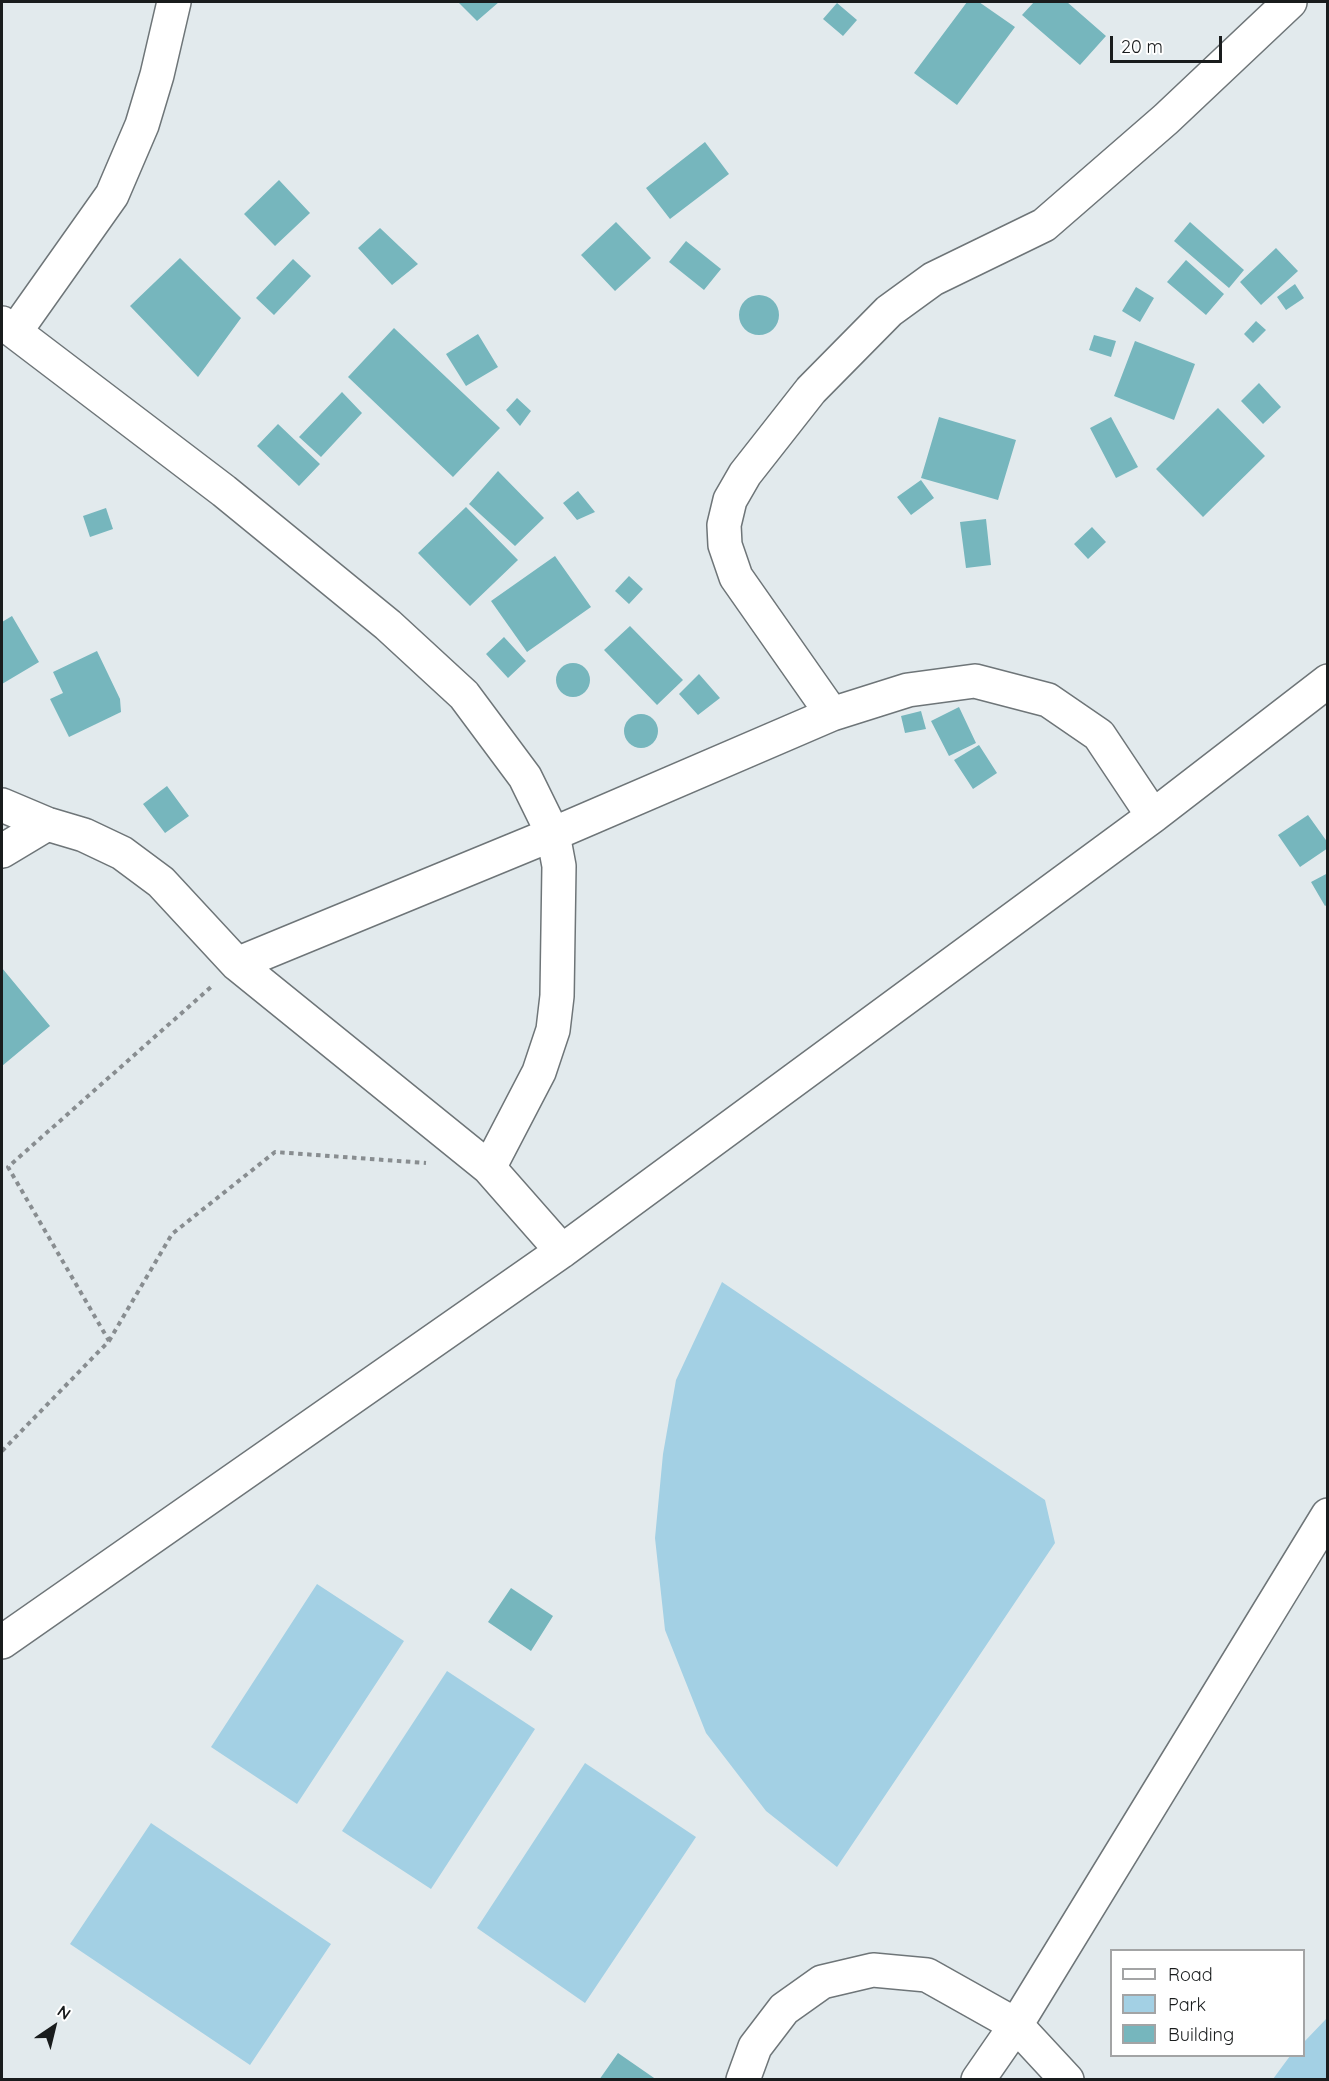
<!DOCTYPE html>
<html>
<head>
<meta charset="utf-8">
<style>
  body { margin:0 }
  #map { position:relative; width:1329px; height:2081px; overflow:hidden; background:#e2eaed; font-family:Quicksand,sans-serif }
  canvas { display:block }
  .frame { position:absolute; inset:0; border:3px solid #191c1d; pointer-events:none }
  .legend { position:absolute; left:1110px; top:1949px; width:195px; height:108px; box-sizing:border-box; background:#fff; border:2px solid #a3a4a5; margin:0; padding:8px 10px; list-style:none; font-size:18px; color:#191c1d }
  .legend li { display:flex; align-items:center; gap:12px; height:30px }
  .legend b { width:30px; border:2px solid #a3a4a5 }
  .north { position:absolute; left:24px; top:1997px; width:60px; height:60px; -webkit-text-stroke:4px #fff; paint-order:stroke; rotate:35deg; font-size:16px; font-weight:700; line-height:24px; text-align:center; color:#191c1d }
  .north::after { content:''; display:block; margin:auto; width:21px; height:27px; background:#191c1d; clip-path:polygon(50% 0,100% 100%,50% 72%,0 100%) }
  .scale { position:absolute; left:1110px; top:36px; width:112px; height:27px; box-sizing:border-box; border:3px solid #191c1d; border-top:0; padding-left:8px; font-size:18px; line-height:21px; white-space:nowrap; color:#191c1d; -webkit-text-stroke:4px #fff; paint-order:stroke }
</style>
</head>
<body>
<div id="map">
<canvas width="1329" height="2081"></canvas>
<div class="frame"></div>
<ul class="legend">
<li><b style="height:8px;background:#fff"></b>Road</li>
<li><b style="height:16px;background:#a3d0e4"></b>Park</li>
<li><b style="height:16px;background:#76b6bd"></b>Building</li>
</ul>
<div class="north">N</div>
<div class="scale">20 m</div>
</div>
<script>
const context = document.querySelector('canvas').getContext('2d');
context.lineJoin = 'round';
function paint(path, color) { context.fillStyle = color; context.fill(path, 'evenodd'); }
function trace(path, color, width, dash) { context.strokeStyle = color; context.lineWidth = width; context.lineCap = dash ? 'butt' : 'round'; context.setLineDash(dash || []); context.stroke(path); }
const green = new Path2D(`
  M722,1282L1045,1500L1055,1543L837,1867L766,1811L706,1733L665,1630L655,1538L663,1454L676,1380Z
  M317,1584L404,1641L297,1804L211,1747Z
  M447,1671L535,1729L431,1889L342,1831Z
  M585,1763L696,1837L585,2003L477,1928Z
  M151,1823L331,1944L250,2065L70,1944Z
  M1327,2018V2079H1273L1290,2056H1304V2042Z`);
const building = new Path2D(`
  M458,2H499L477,21Z
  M967,2H979L1015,27L957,105L914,73Z
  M1034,2H1067L1106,36L1080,65L1022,15Z
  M837,3L857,20L843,36L823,19Z
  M705,142L729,174L670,219L646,188Z
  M279,180L310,213L275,246L244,214Z
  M616,222L651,258L615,291L581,255Z
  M1190,222L1244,270L1229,288L1174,241Z
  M380,228L418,264L392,285L358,248Z
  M686,241L721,269L704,290L669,262Z
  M1276,248L1298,271L1261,305L1240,282Z
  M180,258L241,318L198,377L130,306Z
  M293,259L311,276L274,315L256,298Z
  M1186,260L1224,294L1206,315L1167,282Z
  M1295,284L1304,298L1286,310L1277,297Z
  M1136,287L1154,298L1140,322L1122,311Z
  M739 315a20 20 0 1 1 40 0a20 20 0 1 1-40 0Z
  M1256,321L1266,330L1253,343L1244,334Z
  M394,328L500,428L453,477L348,377Z
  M478,334L498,367L466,386L446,354Z
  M1094,335L1116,341L1111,357L1089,350Z
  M1135,341L1195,364L1174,420L1114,396Z
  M1259,383L1281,407L1263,424L1241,401Z
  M342,392L362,413L321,457L299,437Z
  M517,398L531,411L520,426L506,410Z
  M1218,408L1265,456L1203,517L1156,469Z
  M939,417L1016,440L998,500L921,478Z
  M1111,417L1138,467L1116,478L1090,428Z
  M278,424L320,464L299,486L257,446Z
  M498,471L544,518L515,546L469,504Z
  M921,480L934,498L911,515L897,497Z
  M578,491L595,512L577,520L563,503Z
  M466,507L518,560L470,606L418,553Z
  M106,508L113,529L90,537L83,516Z
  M986,519L991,565L966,568L960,522Z
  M1092,527L1106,542L1088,559L1074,544Z
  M555,556L591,607L527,652L491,601Z
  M629,576L643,589L629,604L615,591Z
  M12,616L39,662L2,684V622Z
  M630,626L683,680L657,705L604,650Z
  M504,637L526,661L508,678L486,654Z
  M97,651L120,699L121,712L69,737L50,699L63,693L53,672Z
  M556 680a17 17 0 1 1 34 0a17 17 0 1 1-34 0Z
  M699,674L720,698L698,715L679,694Z
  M959,707L976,743L949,756L931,721Z
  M921,711L926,729L905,733L901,716Z
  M624 731a17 17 0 1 1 34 0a17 17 0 1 1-34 0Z
  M979,745L997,773L973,789L954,760Z
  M167,786L189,816L165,833L143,804Z
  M1308,815L1328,843V848L1300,867L1278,835Z
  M1328,873V904L1325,906L1311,882Z
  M2,968L50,1026L2,1066Z
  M511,1588L553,1616L531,1651L488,1622Z
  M618,2053L657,2080H599Z`);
const path = new Path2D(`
  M109,1341L172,1234L275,1152L426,1163
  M2,1451L109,1341L8,1167L211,987`);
const minor = new Path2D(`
  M2,323L15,332L112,195L142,125L157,75L174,2
  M15,332L224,491L388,625L464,695L525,777L553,834L559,866L557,996L553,1030L539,1072L489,1168
  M832,714L736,577L725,545L724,525L730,500L745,474L811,390L889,311L933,279L1044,225L1166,119L1290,2
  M2,805L47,824L84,835L122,853L161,882L237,964L489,1168L562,1251
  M2,851L47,824
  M237,964L553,834L832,714L908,690L975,681L1048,700L1099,735L1153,816
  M2,1642L562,1251L1153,816L1328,681
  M743,2080L755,2047L784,2009L822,1982L873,1970L927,1975L1016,2025L1328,1515
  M978,2080L1016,2025L1067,2080`);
paint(green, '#a3d0e4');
paint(building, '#76b6bd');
trace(minor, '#6e7578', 36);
trace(path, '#888d90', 4, [4.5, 4.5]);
trace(minor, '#fff', 33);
</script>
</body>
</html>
